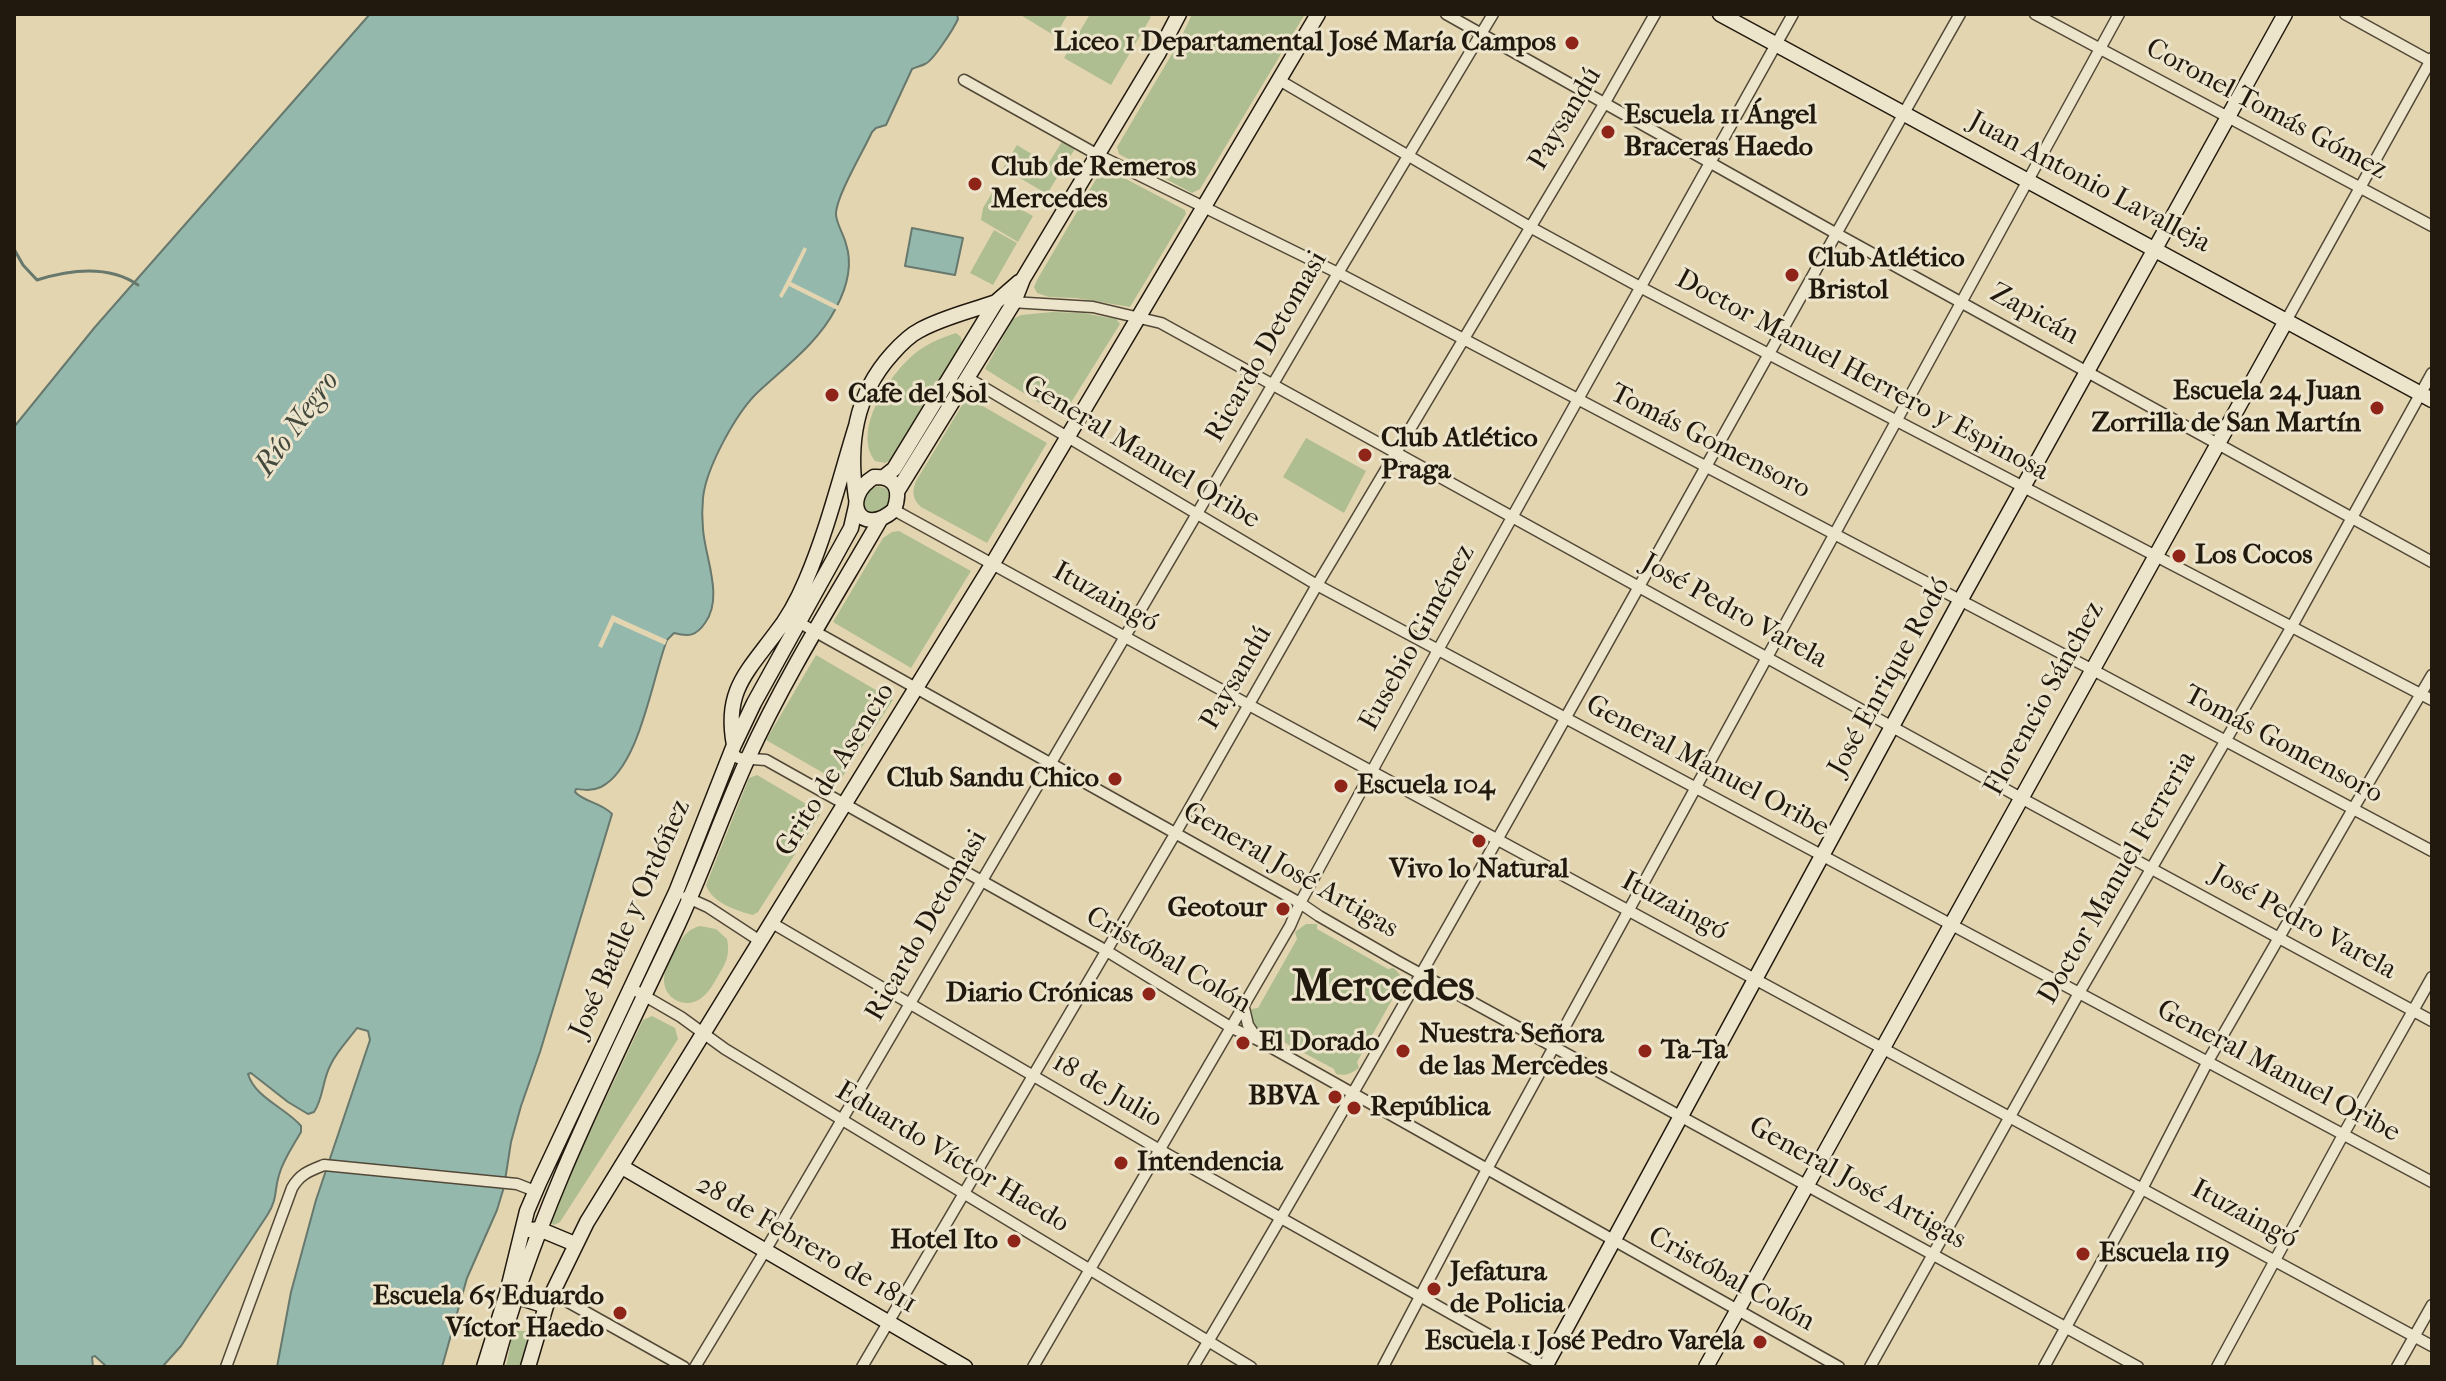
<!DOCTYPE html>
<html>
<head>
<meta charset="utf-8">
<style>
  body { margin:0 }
  #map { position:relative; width:2446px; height:1381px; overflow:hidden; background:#e4d5b1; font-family:"IM FELL French Canon",serif }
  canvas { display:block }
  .frame { position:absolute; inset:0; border:16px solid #22190e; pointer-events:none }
</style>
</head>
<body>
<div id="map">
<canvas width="2446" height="1381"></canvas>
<div class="frame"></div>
</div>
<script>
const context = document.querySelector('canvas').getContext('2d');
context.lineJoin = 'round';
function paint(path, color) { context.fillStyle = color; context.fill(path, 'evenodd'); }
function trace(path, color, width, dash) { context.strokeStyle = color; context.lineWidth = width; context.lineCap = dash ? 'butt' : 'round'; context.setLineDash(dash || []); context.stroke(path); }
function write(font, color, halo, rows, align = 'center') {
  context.font = font + ' "IM FELL French Canon",serif'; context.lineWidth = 6; context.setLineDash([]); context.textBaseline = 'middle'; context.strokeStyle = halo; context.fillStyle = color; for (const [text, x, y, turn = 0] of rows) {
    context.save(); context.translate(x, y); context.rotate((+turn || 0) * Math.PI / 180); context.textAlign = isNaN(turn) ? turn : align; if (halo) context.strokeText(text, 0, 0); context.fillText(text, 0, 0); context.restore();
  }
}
const green = new Path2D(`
  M1019,14H1068L1055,36Z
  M1090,14H1146L1151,17L1111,85L1064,58Z
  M1192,14H1305L1200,189L1192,193L1119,154L1117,147L1179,42Z
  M1063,140L1076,147L1047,194L1003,168L1017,145L1048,164Z
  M1109,170L1185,210L1186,214L1130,307L1076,298L1049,297L1037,293L1034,287L1037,280L1099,174Z
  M992,193L1033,216L1018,242L981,220L983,208Z
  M994,230L1017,243L993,285L970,273Z
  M1052,312L1083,313L1116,319L1120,324L1062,417L985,369L1013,319L1021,315Z
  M956,333L961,337L962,344L895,458L885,463L875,461C852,431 888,377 912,356C924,345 940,338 956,333Z
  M967,397L1047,443L987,543L921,507C912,499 912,491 916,481Z
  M1306,438L1366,471L1344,513L1283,477Z
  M878,486L888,489L891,498L886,511L871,514L864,506C864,496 869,489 878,486Z
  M899,531L971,571L911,668L833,622L883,538L892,532Z
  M816,655L893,700L839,782L766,740Z
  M757,775L820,812V815L758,912L753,915C737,911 711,902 706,885L749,778Z
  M1306,924H1317V929L1388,969L1393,968C1402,974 1404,982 1401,992L1397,991L1357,1062L1359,1068C1351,1074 1346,1076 1336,1074L1334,1069L1265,1032H1259L1253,1024L1251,1009L1258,1008L1297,939L1295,932Z
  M700,926L716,929L727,939C730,953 727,962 719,974C714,983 709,993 700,999C685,1009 664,999 664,980C664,972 668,964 672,957C679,943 684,930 700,926Z
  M652,1016L675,1028L678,1039L560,1222L554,1225L549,1221V1218L643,1020Z
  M516,1331H526L531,1336L520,1367H506L512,1336Z`);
const water = new Path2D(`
  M370,14H957L958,19C954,28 933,61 925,64C921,66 916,67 912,69L886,125L876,128L872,132C864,150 835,198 836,215C837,225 844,235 846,244C853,265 846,289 836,308C818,343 787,365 758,392C736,413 706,468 703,498C702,508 702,519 703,529C705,558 724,597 705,623C696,636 689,637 674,633L667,640C652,678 640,767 601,787C592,791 585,790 576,789L575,792C584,802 602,803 612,814L540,1052L521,1106L511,1142L504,1187L497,1210L467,1278L442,1367H277L291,1292L316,1200L370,1040L368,1031L357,1028C349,1039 337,1051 331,1064C322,1080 324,1097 314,1112L308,1114L288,1102L251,1073L248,1074C255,1098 286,1108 301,1126V1132C293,1146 283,1160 279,1175C274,1191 278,1197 268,1214L181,1346L163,1366L107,1367L95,1356L92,1357L93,1367H14V427L95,327Z
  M912,228L963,238L955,275L905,266Z`);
const pier = new Path2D(`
  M804,247L807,249L791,282L841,307L839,311L789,286L782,298L779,296Z
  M612,615L667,640L665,645L614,622L602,648L598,646Z`);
const stream = new Path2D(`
  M14,249L23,265L37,280C69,270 109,265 138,285`);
const street = new Path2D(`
  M1446,14L1837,234L2432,562
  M2035,14L2432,226
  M2345,14L2432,62
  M964,80L1098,155L1338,273L2091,669L2432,851
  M1279,80L1530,227L1640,287L2432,700
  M1011,302L1093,307L1161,323L2021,798L2432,1021
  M2286,321L2432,58
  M968,378L1317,585L2432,1182
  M894,510L1249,705L2432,1346
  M798,622L1300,903L1319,916L1397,961L2138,1367
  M732,752L738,758L766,760L1105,950L1232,1028L1258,1040L1839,1367
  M686,897L708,907L760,941
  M772,923L1160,1150L1546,1367
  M631,988L681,1017L725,1049L1251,1367
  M1244,1008L1248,1025L1258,1040
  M552,1293L684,1367
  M226,1367L292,1188C300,1174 309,1171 324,1165L517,1184L535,1191
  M695,1367L765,1251L1338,273L1493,14
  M862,1367L1175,834L1317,585L1604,104L1655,14
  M1033,1367L1290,926L1300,903L1438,650L1793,14
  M1193,1367C1458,921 1704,465 1960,14
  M1383,1367L1486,1171L2119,14
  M1870,1367L2079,993L2291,628L2432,373
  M2044,1367L2143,1187L2208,1061L2353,809L2432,675
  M2217,1367L2343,1135L2432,977
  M2397,1367L2432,1305`);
const secondary = new Path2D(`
  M1720,14L2432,400
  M874,477C897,476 901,491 894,510C861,539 839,499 874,477Z
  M884,477L894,469L996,302L1019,282
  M898,490L1014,302L1023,279L1158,54L1179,14
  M856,498C848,444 855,395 892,354C900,345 910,335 920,330C944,317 971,311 996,302
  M734,745C724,692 746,673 775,634C788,618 798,599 806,580C827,531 840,478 856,426
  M622,1167L965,1367
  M530,1230L539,1229L575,1244
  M508,1294L546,1306
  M484,1367L507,1293L527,1211L539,1183L676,892L734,745L754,703L851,528L856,506
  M495,1367C535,1214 608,1073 675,931C702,874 722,815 748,758C786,675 835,598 880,520
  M528,1367L546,1306L587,1222L993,563L1318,14
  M1545,1367L1960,601L2285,14
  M1706,1367C1901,1019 2092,669 2286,321`);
const markers = [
  [1572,43,8,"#8f2418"],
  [1608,132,8,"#8f2418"],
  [975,184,8,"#8f2418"],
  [1792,275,8,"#8f2418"],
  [832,395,8,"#8f2418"],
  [2377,408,8,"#8f2418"],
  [1365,455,8,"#8f2418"],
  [2179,556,8,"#8f2418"],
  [1115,779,8,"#8f2418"],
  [1341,786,8,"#8f2418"],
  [1479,841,8,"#8f2418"],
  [1283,909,8,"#8f2418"],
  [1149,994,8,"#8f2418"],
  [1243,1043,8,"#8f2418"],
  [1403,1051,8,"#8f2418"],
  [1645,1051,8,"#8f2418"],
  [1335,1097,8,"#8f2418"],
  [1354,1108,8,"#8f2418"],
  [1121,1163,8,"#8f2418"],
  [1014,1241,8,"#8f2418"],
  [2083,1254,8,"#8f2418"],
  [1434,1289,8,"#8f2418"],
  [620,1313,8,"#8f2418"],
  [1760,1342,8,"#8f2418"]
];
const poiNames = [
  ["Liceo 1 Departamental José María Campos",1556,43,"right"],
  ["Escuela 11 Ángel",1624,116],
  ["Braceras Haedo",1624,148],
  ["Club de Remeros",991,168],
  ["Mercedes",991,200],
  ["Club Atlético",1808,259],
  ["Bristol",1808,291],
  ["Escuela 24 Juan",2361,392,"right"],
  ["Zorrilla de San Martín",2361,424,"right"],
  ["Cafe del Sol",848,395],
  ["Club Atlético",1381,439],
  ["Praga",1381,471],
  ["Los Cocos",2195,556],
  ["Club Sandu Chico",1099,779,"right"],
  ["Escuela 104",1357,786],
  ["Vivo lo Natural",1479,870,"center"],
  ["Geotour",1267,909,"right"],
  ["Diario Crónicas",1133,994,"right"],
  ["Nuestra Señora",1419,1035],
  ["de las Mercedes",1419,1067],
  ["El Dorado",1259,1043],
  ["Ta-Ta",1661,1051],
  ["BBVA",1319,1097,"right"],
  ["República",1370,1108],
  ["Intendencia",1137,1163],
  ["Hotel Ito",998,1241,"right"],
  ["Escuela 119",2099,1254],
  ["Jefatura",1450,1273],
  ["de Policia",1450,1305],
  ["Escuela 65 Eduardo",604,1297,"right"],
  ["Víctor Haedo",604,1329,"right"],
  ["Escuela 1 José Pedro Varela",1744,1342,"right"]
];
const streetNames = [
  ["Coronel Tomás Gómez",2266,110,28],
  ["Paysandú",1566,119,-59],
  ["Juan Antonio Lavalleja",2089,183,28],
  ["Zapicán",2034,315,29],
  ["Ricardo Detomasi",1267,347,-60],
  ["Doctor Manuel Herrero y Espinosa",1862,376,28],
  ["Tomás Gomensoro",1710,442,27],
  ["General Manuel Oribe",1141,453,31],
  ["Ituzaingó",1105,598,29],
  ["José Pedro Varela",1734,612,29],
  ["Eusebio Giménez",1418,638,-61],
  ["José Enrique Rodó",1890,677,-61],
  ["Paysandú",1237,678,-60],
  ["Florencio Sánchez",2045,699,-61],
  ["Tomás Gomensoro",2283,745,28],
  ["General Manuel Oribe",1707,767,28],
  ["Grito de Asencio",836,770,-58],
  ["General José Artigas",1290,871,30],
  ["Doctor Manuel Ferreria",2118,878,-60],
  ["Ituzaingó",1674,907,28],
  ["José Batlle y Ordóñez",631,919,-66],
  ["José Pedro Varela",2303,923,29],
  ["Ricardo Detomasi",927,926,-60],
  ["Cristóbal Colón",1168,961,30],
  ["General Manuel Oribe",2278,1072,28],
  ["18 de Julio",1107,1091,30],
  ["Eduardo Víctor Haedo",952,1158,31],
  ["General José Artigas",1857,1184,29],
  ["Ituzaingó",2244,1215,28],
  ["28 de Febrero de 1811",806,1245,30],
  ["Cristóbal Colón",1731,1280,29]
];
const waterNames = [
  ["Río Negro",298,424,-54]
];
const townNames = [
  ["Mercedes",1383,989]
];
paint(green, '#afbe90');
paint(water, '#95b8ad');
trace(water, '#67786d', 2);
paint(pier, '#e4d5b1');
trace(stream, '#67786d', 3);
trace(street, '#524837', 13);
trace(secondary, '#22190e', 17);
trace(street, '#ede4cc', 10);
trace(secondary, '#ede4cc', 14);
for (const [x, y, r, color] of markers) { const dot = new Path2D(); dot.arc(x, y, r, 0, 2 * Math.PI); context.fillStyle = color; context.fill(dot); trace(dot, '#ede4cc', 3); }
write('bold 28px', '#22190e', '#ede4cc', poiNames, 'left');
write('28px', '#22190e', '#ede4cc', streetNames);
write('italic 30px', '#44493e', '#ede4cc', waterNames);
write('bold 44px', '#22190e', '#ede4cc', townNames);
</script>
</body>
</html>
